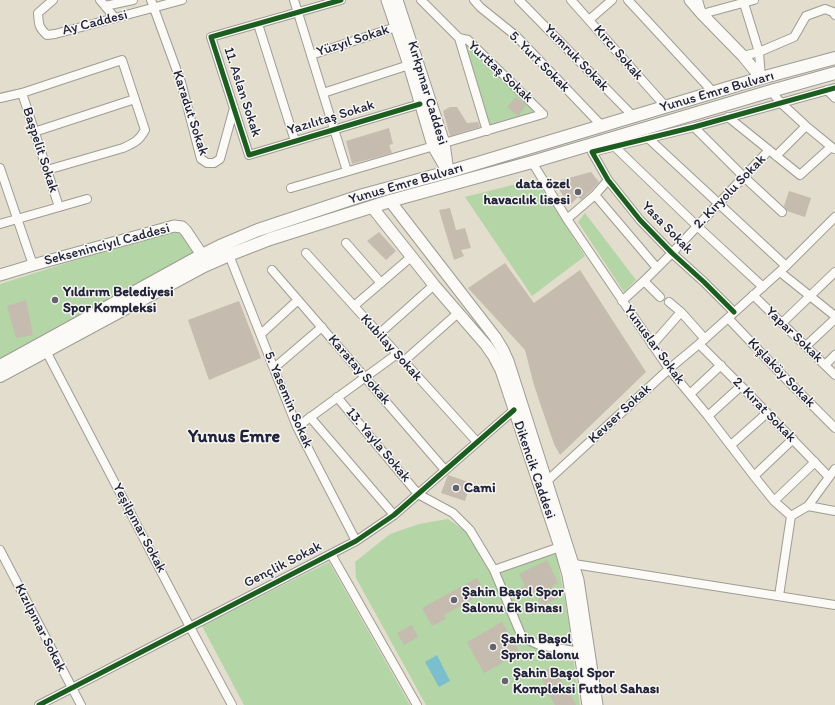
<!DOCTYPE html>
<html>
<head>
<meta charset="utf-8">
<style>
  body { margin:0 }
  canvas { display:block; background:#e2ddcc }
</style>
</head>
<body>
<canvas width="835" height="705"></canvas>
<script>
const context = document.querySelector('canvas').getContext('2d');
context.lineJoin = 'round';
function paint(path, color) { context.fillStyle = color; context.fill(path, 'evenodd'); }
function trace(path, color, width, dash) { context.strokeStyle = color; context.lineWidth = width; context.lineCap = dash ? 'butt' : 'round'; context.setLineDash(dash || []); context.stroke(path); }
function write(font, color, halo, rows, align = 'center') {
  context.font = font + ' Itim,sans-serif'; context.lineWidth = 3; context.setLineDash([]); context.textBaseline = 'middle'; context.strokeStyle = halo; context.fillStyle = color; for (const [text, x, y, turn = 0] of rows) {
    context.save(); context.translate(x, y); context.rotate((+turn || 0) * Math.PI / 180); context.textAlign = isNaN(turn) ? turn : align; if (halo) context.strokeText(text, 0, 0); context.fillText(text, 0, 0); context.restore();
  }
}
const green = new Path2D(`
  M464,44H467L537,113L489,127Z
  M536,179L585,256L532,296L465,197Z
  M585,213L636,280L624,292L578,222Z
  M180,230L197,253L0,361V284L117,247Z
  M448,519L468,533L498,570L556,551L569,623L573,657L580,705H426L356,578L355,562L390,534L419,524Z
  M329,562L410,705H244L202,626Z`);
const water = new Path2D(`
  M437,655L450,681L439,687L425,662Z`);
const building = new Path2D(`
  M516,97L526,105L518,116L507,107Z
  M450,107H457L467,123L478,122L480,127L450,136L443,111Z
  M389,128L393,144L389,145L392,153L352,164L346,141Z
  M591,172L599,182L591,191L581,200L578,197L569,206L558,187L561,180Z
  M789,191L811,198L805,217L787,211L784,206Z
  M450,208L456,230L465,228L471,248L461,250L464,256L454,260L439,210Z
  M379,232L396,251L386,260L367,241Z
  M505,263L534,303L580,270L646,372L560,455L554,444L540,403L534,385L525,350L468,288Z
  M26,300L33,335L16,338L7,306Z
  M239,301L261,358L209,380L188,320Z
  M448,475L471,483L465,501L441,493Z
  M547,560L558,583L552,586L558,598L542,606L535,592L526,596L522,588L525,586L519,574Z
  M477,578L485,592L444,615L446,619L432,626L422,608Z
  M502,622L520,653L484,673L467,642Z
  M412,625L418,637L404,645L397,633Z
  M553,666L576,705H555L547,691L548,690L539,674Z`);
const street = new Path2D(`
  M53,0L38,13C39,24 38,27 47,35L55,34L115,18L182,0
  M100,0L115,18
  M151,0L181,82L201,159L207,163H214L220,159L234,108
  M294,0L347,171
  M341,0L211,37L249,155L420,104
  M474,0L480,7L516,36L602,126
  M519,0L633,116
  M571,0L666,107
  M628,0L714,93
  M698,0L702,14L754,0
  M743,0L759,52L761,78
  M105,6L133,0
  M589,20L612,0
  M258,24L295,141
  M459,38L487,131
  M311,55L396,27
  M743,56L759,52L794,37L806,16L825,9L833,12L835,15
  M827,90L835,98
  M771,91L781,103L806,126L834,149
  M22,93L59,207
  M323,93L409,65
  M0,98L22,93L122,60L145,130C139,141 134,143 123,148L47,170
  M728,117L800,175L831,147
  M694,127L744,177L782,212
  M34,132L135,99
  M648,138L786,266
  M615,147L697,226L763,287
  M776,156L806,126
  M532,162L567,219L669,369L708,416L754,476L774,501L791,516
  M0,168L33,265
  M291,188L543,114L468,40L459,38L421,0
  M595,195L657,268
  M567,219L595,195L608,180
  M0,224L87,199
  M346,243L381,283
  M306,253L477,442
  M229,255L297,427L356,541
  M272,270L298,300L445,470
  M780,272L835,316
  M644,281L660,297
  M753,295L835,375
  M622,301L644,281L672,253L769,150
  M669,302L681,312L705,339
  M354,306L411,257
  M734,312L704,282L672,253L640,220L608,180L592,152L694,127L835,88
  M728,318L786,379L835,428
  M782,323L835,272
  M261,334L298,300
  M379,334L434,285
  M699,344L741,386L829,477
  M652,345L681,312
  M806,346L835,319
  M46,351L190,627L232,705
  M404,361L458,313
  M825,365L835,355
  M274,368L322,327
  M690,394L721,365
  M337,397L418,494L453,513L470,530L494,570L522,637L539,645L580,652
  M708,416L741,386
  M310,417L394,515
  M297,427L397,354
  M731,445L767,413
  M754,476L793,439
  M547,481L669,369L699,344L786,266L835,217
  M774,501L815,462
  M808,506L835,511
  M0,550L81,705
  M331,554L417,705
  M574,564L835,605
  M494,570L560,547
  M779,596L791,516L808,506L835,469
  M39,705L356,541L394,515L514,410`);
const secondary = new Path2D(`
  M387,0L409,65L433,146L448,172
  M397,0L444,143L447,165
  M690,0L702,14L743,56L761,78
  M390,201L495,337L503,350L508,361L578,580L597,705
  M372,207L434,285L486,345L493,355L501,370L560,547L568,575L588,705
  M0,275L33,265L174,226L182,227L186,231L202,255`);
const primary = new Path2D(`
  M0,366L202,255L220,246L258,230L363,195L448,172L761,78L835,58
  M0,376L204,266L229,255L270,239L390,201L532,162L771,91L835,73`);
const cycleway = new Path2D(`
  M341,0L211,37L249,155L420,104
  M734,312L704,282L672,253L640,220L608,180L592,152L694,127L835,88
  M39,705L356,541L394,515L514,410`);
const markers = [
  [578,192,4,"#65636e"],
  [55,300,4,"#65636e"],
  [456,488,4,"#65636e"],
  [454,600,4,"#65636e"],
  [493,647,4,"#65636e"],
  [505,681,4,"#65636e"]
];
const streetNames = [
  ["Ay Caddesi",95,23,-14],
  ["Yüzyıl Sokak",353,41,-18],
  ["Kırcı Sokak",618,53,49],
  ["Yumruk Sokak",576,58,46],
  ["5. Yurt Sokak",539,62,45],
  ["Yurttaş Sokak",500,72,43],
  ["11. Aslan Sokak",242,92,72],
  ["Yunus Emre Bulvarı",717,92,-16],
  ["Kırkpınar Caddesi",427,93,73],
  ["Karadut Sokak",190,113,72],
  ["Yazılıtaş Sokak",331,118,-17],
  ["Başpelit Sokak",40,150,72],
  ["Yunus Emre Bulvarı",406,184,-16],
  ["2. Kıryolu Sokak",730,192,-46],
  ["Yasa Sokak",667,228,46],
  ["Sekseninciyıl Caddesi",107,245,-15],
  ["Yapar Sokak",794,335,44],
  ["Yunuslar Sokak",654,345,54],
  ["Kubilay Sokak",391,348,48],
  ["Karatay Sokak",359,370,49],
  ["Kışlaköy Sokak",781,373,46],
  ["5. Yasemin Sokak",288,400,67],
  ["2. Kırat Sokak",764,410,46],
  ["Kevser Sokak",620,414,-43],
  ["13. Yayla Sokak",378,445,50],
  ["Dikencik Caddesi",534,470,71],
  ["Yeşilpınar Sokak",139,528,62],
  ["Gençlik Sokak",283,565,-27],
  ["Kızılpınar Sokak",40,628,63]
];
const poiNames = [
  ["data özel",570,184,"right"],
  ["havacılık lisesi",570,200,"right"],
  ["Yıldırım Belediyesi",63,292],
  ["Spor Kompleksi",63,308],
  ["Cami",464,488],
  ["Şahin Başol Spor",462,592],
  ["Salonu Ek Binası",462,608],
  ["Şahin Başol",501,639],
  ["Spror Salonu",501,655],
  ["Şahin Başol Spor",513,673],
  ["Kompleksi Futbol Sahası",513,689]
];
const districtNames = [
  ["Yunus Emre",234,437]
];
paint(green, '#b4d5a5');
paint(water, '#7bbecd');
paint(building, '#c5bbae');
trace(street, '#9f9c95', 10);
trace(secondary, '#9f9c95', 13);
trace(primary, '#9f9c95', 14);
trace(street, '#fbfaf7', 8);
trace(secondary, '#fbfaf7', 11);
trace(primary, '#fbfaf7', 12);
trace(cycleway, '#1b5e20', 5);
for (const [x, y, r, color] of markers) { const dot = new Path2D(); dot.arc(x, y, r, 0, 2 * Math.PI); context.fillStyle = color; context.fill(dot); trace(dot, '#f6f6f2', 1.5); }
write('14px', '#22223b', '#f6f6f2', streetNames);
write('bold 14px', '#22223b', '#f6f6f2', poiNames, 'left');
write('bold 18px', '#22223b', '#f6f6f2', districtNames);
</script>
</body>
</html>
